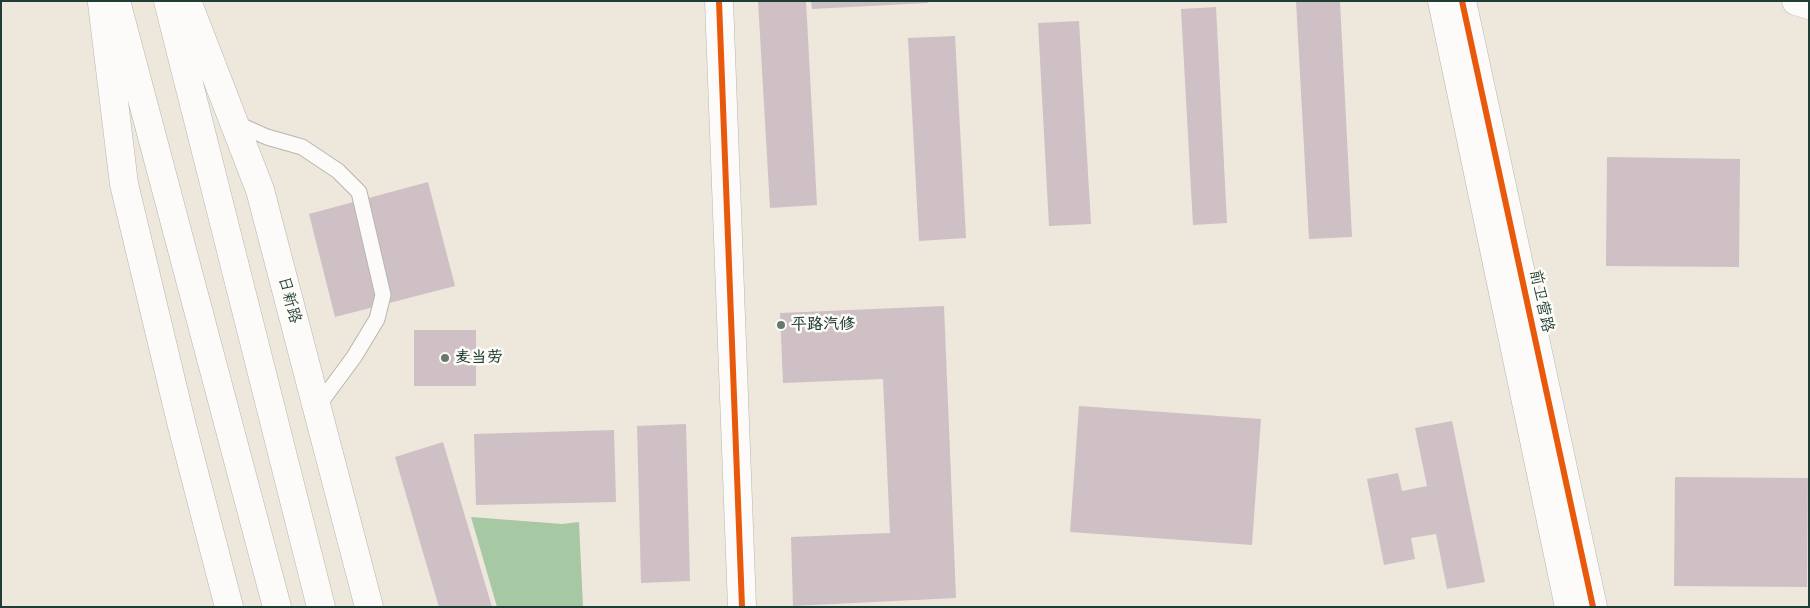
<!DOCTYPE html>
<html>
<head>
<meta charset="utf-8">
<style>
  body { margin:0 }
  #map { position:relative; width:1810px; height:608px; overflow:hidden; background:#ede7dc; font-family:Sriracha,sans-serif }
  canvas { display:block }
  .frame { position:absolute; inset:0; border:2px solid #1f3d34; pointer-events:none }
</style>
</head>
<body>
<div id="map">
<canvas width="1810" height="608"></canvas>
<div class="frame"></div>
</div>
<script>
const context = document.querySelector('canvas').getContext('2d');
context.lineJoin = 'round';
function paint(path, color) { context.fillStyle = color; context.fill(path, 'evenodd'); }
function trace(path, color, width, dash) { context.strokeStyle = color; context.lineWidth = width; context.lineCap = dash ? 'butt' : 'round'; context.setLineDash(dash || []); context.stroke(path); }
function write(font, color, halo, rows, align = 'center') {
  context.font = font + ' Sriracha,"LXGW WenKai TC",sans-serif'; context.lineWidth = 5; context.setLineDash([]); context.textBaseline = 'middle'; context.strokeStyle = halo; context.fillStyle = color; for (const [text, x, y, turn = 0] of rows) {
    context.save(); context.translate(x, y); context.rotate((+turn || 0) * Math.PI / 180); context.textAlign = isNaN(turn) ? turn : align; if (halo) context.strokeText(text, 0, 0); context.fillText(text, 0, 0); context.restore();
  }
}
const forest = new Path2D(`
  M471,517L562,524L579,522L583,607H497Z`);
const building = new Path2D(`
  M758,1H806L817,205L770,208Z
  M811,1H928V3L812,9Z
  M1296,1H1340L1352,237L1309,239Z
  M1216,7L1227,223L1193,225L1181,9Z
  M1079,21L1091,224L1049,226L1038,23Z
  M955,36L966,238L919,241L908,38Z
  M1607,157L1740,159L1739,267L1606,266Z
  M428,182L455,286L335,317L309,214Z
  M944,306L956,598L793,606L791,537L890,533L883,379L783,383L780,313Z
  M414,330H476V386H414Z
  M1079,406L1261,419L1252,545L1070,532Z
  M1452,421L1485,582L1447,589L1436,534L1411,538L1415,559L1384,565L1367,479L1398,473L1402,491L1427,486L1415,428Z
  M686,424L690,581L641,583L637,426Z
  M614,430L616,502L476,505L474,434Z
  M443,442L492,607H439L395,457Z
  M1675,477L1808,478L1807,587L1674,586Z`);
const service = new Path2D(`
  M233,122L267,137L302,147L338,171L359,192L383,295L377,319L354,357L317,407`);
const minor = new Path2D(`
  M719,1L742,607
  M1796,1L1809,5`);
const tertiary = new Path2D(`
  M1442,1L1569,607
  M1462,1L1593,607`);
const secondary = new Path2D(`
  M116,1L277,607
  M168,1L321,607
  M187,1L260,190L369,607
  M102,3L124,184L182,426L229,607`);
const cycleway = new Path2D(`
  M719,1L742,607
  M1462,1L1593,607`);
const markers = [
  [781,325,5,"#67786f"],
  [445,358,5,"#67786f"]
];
const streetNames = [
  ["日新路",289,300,75],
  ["前卫营路",1541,301,78]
];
const poiNames = [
  ["平路汽修",791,325],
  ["麦当劳",455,358]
];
paint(forest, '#a6c9a4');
paint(building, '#cfc0c5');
trace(service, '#b7b6ae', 17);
trace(minor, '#b7b6ae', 29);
trace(tertiary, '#b7b6ae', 29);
trace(secondary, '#b7b6ae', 29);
trace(service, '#fcfbfa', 15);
trace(minor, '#fcfbfa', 28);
trace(tertiary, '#fcfbfa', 28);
trace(secondary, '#fcfbfa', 28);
trace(cycleway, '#e8590c', 6);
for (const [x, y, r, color] of markers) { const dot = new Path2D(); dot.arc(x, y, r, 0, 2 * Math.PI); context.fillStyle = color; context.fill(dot); trace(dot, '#fdfcf7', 2); }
write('16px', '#1f3d34', '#fdfcf7', streetNames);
write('bold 16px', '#1f3d34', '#fdfcf7', poiNames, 'left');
</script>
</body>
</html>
